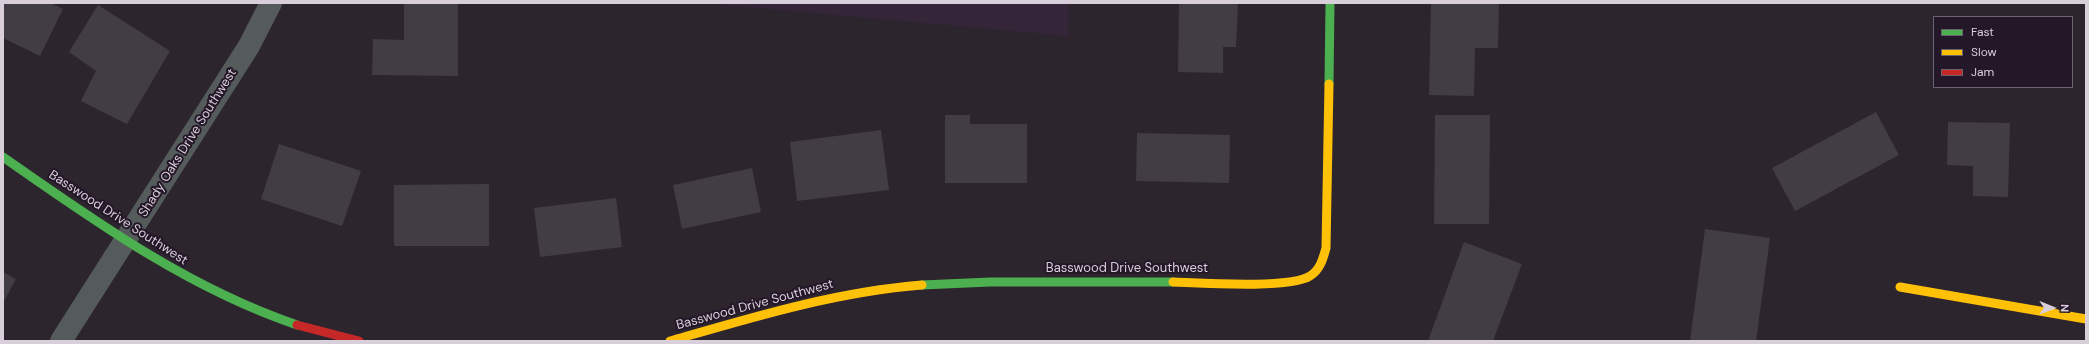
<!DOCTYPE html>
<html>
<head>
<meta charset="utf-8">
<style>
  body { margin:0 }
  #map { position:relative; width:2089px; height:344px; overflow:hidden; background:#2c252e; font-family:"DM Sans",sans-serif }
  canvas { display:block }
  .frame { position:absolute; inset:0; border:4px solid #d8cfda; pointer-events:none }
  .legend { position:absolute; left:1933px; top:16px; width:140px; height:72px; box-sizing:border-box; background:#241728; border:1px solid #6c616f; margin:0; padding:5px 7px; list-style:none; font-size:12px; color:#d8cfda }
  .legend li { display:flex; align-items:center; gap:8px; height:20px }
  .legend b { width:20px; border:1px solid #6c616f }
  .north { position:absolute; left:2033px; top:288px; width:40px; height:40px; -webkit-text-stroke:3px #241728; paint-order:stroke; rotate:91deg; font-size:11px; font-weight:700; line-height:16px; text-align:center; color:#d8cfda }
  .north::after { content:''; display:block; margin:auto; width:14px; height:18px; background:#d8cfda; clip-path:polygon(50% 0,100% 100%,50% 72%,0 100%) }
</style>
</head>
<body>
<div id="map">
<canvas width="2089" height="344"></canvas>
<div class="frame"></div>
<ul class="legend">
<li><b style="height:5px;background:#4caf50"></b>Fast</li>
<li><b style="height:5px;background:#ffc107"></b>Slow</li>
<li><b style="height:5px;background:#c62828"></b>Jam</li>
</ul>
<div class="north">N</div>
</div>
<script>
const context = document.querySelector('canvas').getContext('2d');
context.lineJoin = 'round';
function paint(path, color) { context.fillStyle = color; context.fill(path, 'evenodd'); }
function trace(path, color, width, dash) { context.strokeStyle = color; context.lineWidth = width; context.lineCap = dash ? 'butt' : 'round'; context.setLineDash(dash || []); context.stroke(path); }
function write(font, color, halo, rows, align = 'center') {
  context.font = font + ' "DM Sans",sans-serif'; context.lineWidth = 4; context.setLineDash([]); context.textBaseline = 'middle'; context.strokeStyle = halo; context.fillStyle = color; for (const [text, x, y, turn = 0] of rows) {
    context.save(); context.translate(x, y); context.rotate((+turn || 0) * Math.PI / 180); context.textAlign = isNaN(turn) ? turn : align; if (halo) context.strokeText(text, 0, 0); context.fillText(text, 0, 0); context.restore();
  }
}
const built = new Path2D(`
  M703,3H1069L1068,36Z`);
const building = new Path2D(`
  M3,3H50L63,9L40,56L3,38Z
  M404,3H458V76L372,75L373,39L404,40Z
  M1179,3H1238L1236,47H1223V73L1178,72Z
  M1431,3L1499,4L1498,48H1475L1474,96L1429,95Z
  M98,5L170,51L127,124L81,101L96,71L69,52Z
  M1876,112L1899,155L1795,211L1772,168Z
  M945,115H970V124H1027V183H945Z
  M1435,115H1490L1489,224H1434Z
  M1948,122L2010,123L2008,197L1973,196V166L1947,165Z
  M881,130L889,190L797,201L790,142Z
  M1137,133L1230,135L1229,183L1136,181Z
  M279,144L361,171L342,226L261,199Z
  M752,168L761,212L682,229L673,185Z
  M489,184V246H394V185Z
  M616,198L622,247L540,257L534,208Z
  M1705,229L1770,238L1756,341H1690Z
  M1464,242L1522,264L1493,341H1428Z
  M3,272L16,279L3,303Z`);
const street = new Path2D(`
  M61,341L249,46L271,3`);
const fast = new Path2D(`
  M1329,84L1330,3
  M3,157C96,222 188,288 297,325
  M922,285L990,282H1173`);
const slow = new Path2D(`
  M1173,282C1201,283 1290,289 1310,276C1320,270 1323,259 1326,248L1329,84
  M1900,287L2086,319
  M670,341C753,317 835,292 922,285`);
const jam = new Path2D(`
  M297,325L359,341`);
const streetNames = [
  ["Shady Oaks Drive Southwest",188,143,-58],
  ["Basswood Drive Southwest",118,218,33],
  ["Basswood Drive Southwest",1127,269],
  ["Basswood Drive Southwest",755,305,-15]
];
paint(built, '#352539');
paint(building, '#423c44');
trace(street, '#545b5a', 22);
trace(fast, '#4caf50', 9);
trace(slow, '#ffc107', 9);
trace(jam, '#c62828', 9);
write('13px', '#d8cfda', '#241728', streetNames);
</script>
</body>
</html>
